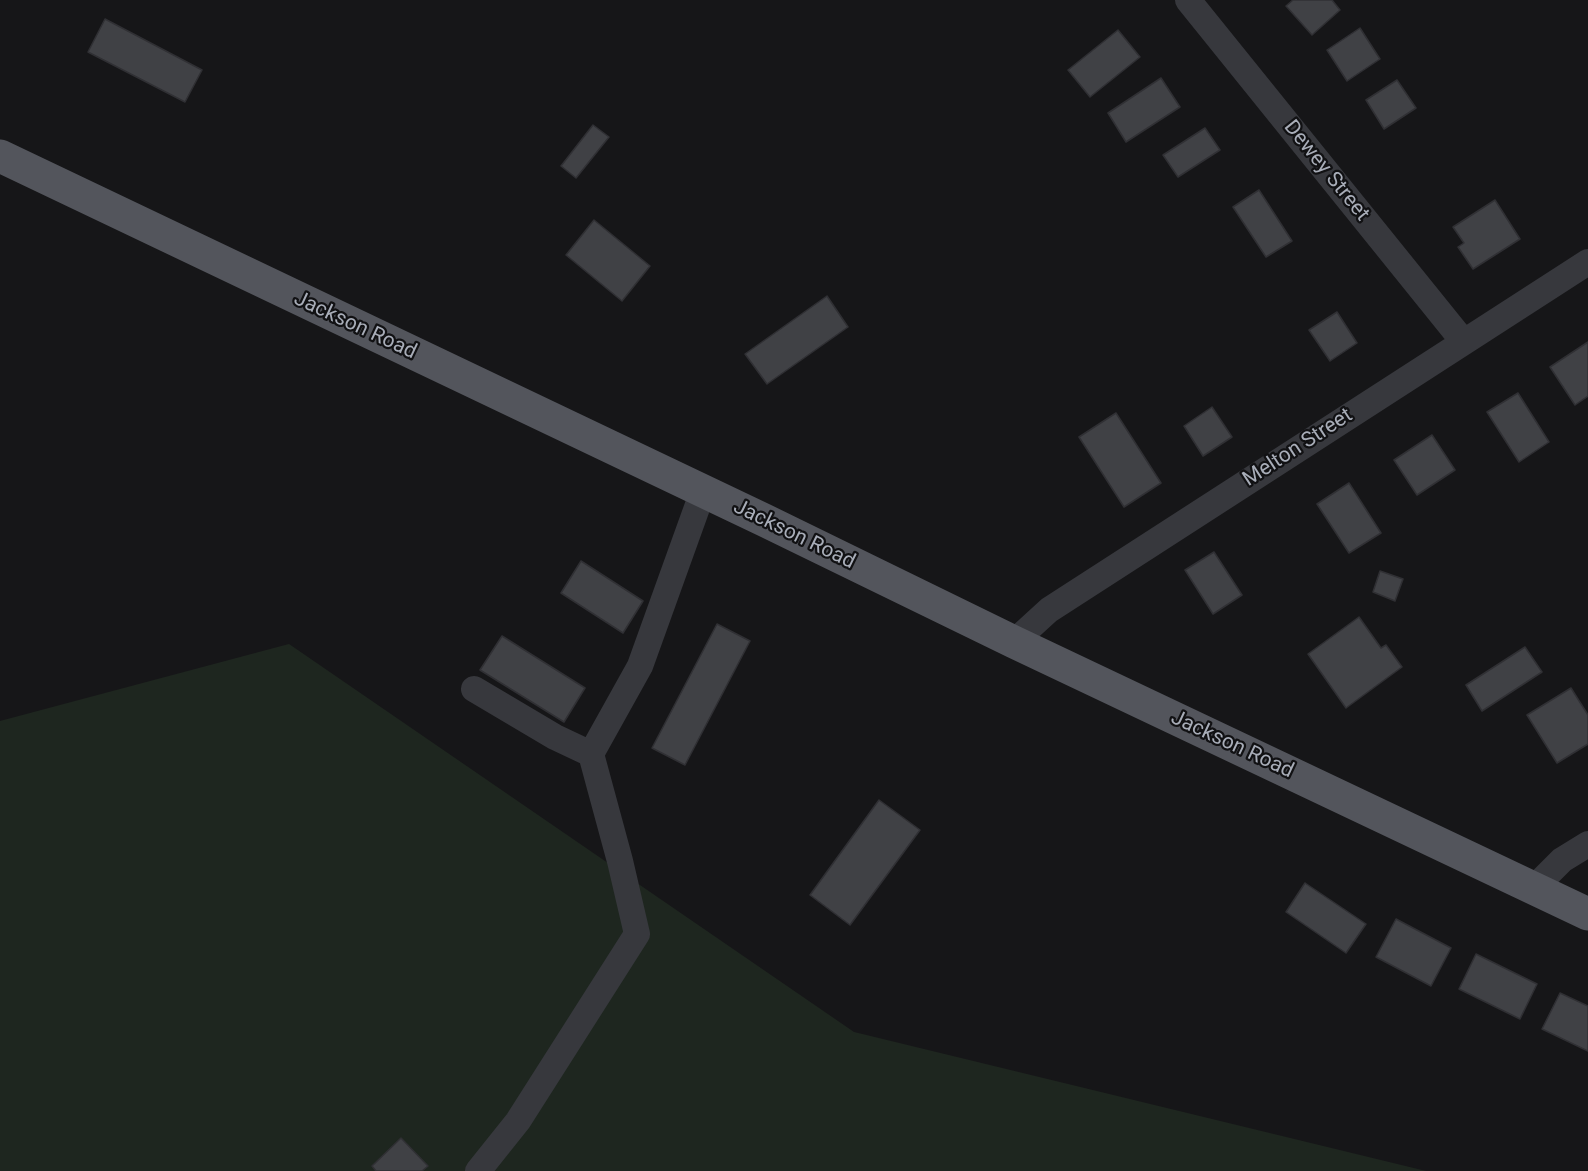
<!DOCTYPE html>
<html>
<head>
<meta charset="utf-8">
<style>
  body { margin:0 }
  canvas { display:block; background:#161618 }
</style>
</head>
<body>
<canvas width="1588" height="1171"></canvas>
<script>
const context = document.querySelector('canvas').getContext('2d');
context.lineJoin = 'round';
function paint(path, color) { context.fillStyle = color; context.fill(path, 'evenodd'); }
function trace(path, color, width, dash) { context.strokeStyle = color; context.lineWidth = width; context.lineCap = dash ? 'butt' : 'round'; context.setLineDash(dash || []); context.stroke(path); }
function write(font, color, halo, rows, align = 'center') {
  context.font = font + ' Roboto,sans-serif'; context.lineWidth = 4.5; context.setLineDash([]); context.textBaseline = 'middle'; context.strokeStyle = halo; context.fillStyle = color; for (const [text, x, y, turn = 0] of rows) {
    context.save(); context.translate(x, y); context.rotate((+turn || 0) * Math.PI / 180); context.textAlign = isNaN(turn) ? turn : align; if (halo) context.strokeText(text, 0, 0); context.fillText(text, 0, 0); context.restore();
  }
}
const green = new Path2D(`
  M289,644L854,1032L1426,1171H0V721Z`);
const building = new Path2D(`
  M1293,0H1332L1340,10L1312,35L1286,6Z
  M105,19L202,70L185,102L88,52Z
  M1360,28L1380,59L1347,81L1327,50Z
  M1118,30L1140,57L1090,97L1068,70Z
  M1161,78L1180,107L1126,142L1108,113Z
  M1397,80L1416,108L1384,129L1366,100Z
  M593,125L609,137L576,178L561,166Z
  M1205,128L1220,150L1178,177L1163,155Z
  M1259,190L1292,241L1266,257L1233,207Z
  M1495,200L1520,239L1473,269L1458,247L1464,243L1453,227Z
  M594,220L650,266L622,301L566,255Z
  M827,296L848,327L767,384L745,354Z
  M1337,312L1357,343L1330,361L1309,330Z
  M1588,342V396L1575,405L1550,367Z
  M1518,393L1549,442L1519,462L1487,412Z
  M1212,407L1232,437L1203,456L1184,426Z
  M1116,413L1161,483L1124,507L1079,437Z
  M1432,435L1455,470L1417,495L1394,460Z
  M1349,483L1381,533L1349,553L1317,504Z
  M1214,552L1242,595L1213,614L1185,570Z
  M581,561L643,601L623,633L561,593Z
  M1380,571L1403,579L1395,601L1373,592Z
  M1359,617L1381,648L1386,645L1402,667L1346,708L1308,654Z
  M717,624L750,641L685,765L652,748Z
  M502,636L585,688L564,722L480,670Z
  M1525,647L1542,672L1482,711L1466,685Z
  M1571,688L1588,715V744L1557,763L1527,715Z
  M879,800L920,830L850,925L810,895Z
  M1305,883L1366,924L1346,953L1286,912Z
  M1396,919L1451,948L1431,986L1376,957Z
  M1476,954L1537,984L1520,1019L1459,989Z
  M1560,993L1588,1006V1051L1542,1029Z
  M401,1138L428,1166L422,1171H376L372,1166Z`);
const minor = new Path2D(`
  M1188,0L1463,341
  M1014,642L1049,610L1588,262
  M474,689L555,737L591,754
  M1534,888L1562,860L1588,844
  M478,1171L518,1121L637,934L620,861L591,754L640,666L703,491`);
const major = new Path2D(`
  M0,156L764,520L1014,642L1588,914`);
const streetNames = [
  ["Dewey Street",1326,171,51],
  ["Jackson Road",355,326,25],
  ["Melton Street",1298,448,-33],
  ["Jackson Road",794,535,26],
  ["Jackson Road",1232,745,25]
];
paint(green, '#1e261f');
paint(building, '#404145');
trace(building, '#303034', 1.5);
trace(minor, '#37383d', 26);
trace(major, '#53555c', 33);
write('21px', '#a8adb8', '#111113', streetNames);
</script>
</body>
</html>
